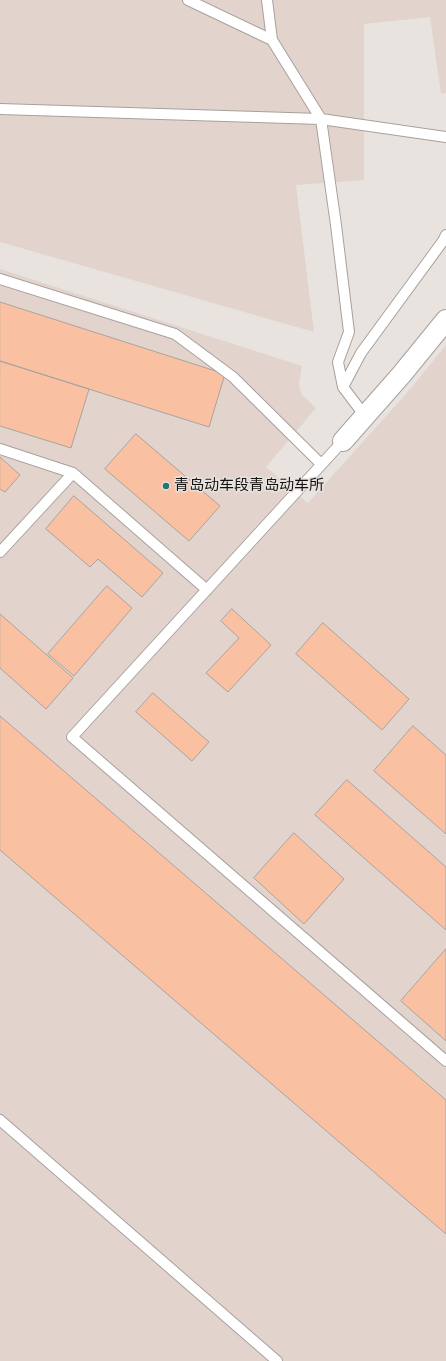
<!DOCTYPE html>
<html>
<head>
<meta charset="utf-8">
<style>
  body { margin:0 }
  canvas { display:block; background:#e9e3df }
</style>
</head>
<body>
<canvas width="446" height="1361"></canvas>
<script>
const context = document.querySelector('canvas').getContext('2d');
context.lineJoin = 'round';
function paint(path, color) { context.fillStyle = color; context.fill(path, 'evenodd'); }
function trace(path, color, width, dash) { context.strokeStyle = color; context.lineWidth = width; context.lineCap = dash ? 'butt' : 'round'; context.setLineDash(dash || []); context.stroke(path); }
function write(font, color, halo, rows, align = 'center') {
  context.font = font + ' Signika,"Noto Sans SC",sans-serif'; context.lineWidth = 3; context.setLineDash([]); context.textBaseline = 'middle'; context.strokeStyle = halo; context.fillStyle = color; for (const [text, x, y, turn = 0] of rows) {
    context.save(); context.translate(x, y); context.rotate((+turn || 0) * Math.PI / 180); context.textAlign = isNaN(turn) ? turn : align; if (halo) context.strokeText(text, 0, 0); context.fillText(text, 0, 0); context.restore();
  }
}
const built = new Path2D(`
  M0,0H446V93L441,94L430,17L364,24V180L296,185L314,332L0,242Z
  M0,269L302,366L299,384L301,394L316,408L266,467L308,503L411,388L446,345V1361H0Z`);
const building = new Path2D(`
  M0,302L225,374L209,427L0,361Z
  M0,361L89,389L71,448L0,426Z
  M136,434L220,506L189,541L105,469Z
  M0,457L20,475L5,492L0,489Z
  M74,496L163,573L142,597L98,559L90,567L46,529Z
  M107,586L132,608L74,676L48,654Z
  M232,609L271,645L228,692L206,673L239,638L221,621Z
  M0,614L73,678L46,709L0,668Z
  M323,623L409,699L382,730L296,654Z
  M153,693L209,742L192,761L136,712Z
  M0,716L446,1100V1234L0,850Z
  M413,726L446,755V834L374,771Z
  M347,780L446,867V930L315,815Z
  M294,833L344,879L304,924L254,878Z
  M446,949V1041L401,1001Z`);
const lane = new Path2D(`
  M188,0L272,40L321,119L336,225L349,332L338,362L343,387L365,416
  M267,0L272,40
  M0,109L321,119L446,137
  M0,279L175,334L233,377L321,464
  M343,387L361,353L443,241L446,235
  M343,441L72,737L446,1061
  M0,449L73,473
  M0,552L73,473L207,590
  M0,1120L277,1361`);
const street = new Path2D(`
  M343,441L402,374L446,320`);
const markers = [
  [166,486,4,"#2a7470"]
];
const poiNames = [
  ["青岛动车段青岛动车所",174,486]
];
paint(built, '#e2d4cd');
paint(building, '#f9c1a1');
trace(building, '#a9a39f', 1);
trace(lane, '#a7a19d', 12);
trace(street, '#a7a19d', 22);
trace(lane, '#fff', 10);
trace(street, '#fff', 20);
for (const [x, y, r, color] of markers) { const dot = new Path2D(); dot.arc(x, y, r, 0, 2 * Math.PI); context.fillStyle = color; context.fill(dot); trace(dot, '#e9e3df', 1.5); }
write('15px', '#151312', '#e9e3df', poiNames, 'left');
</script>
</body>
</html>
